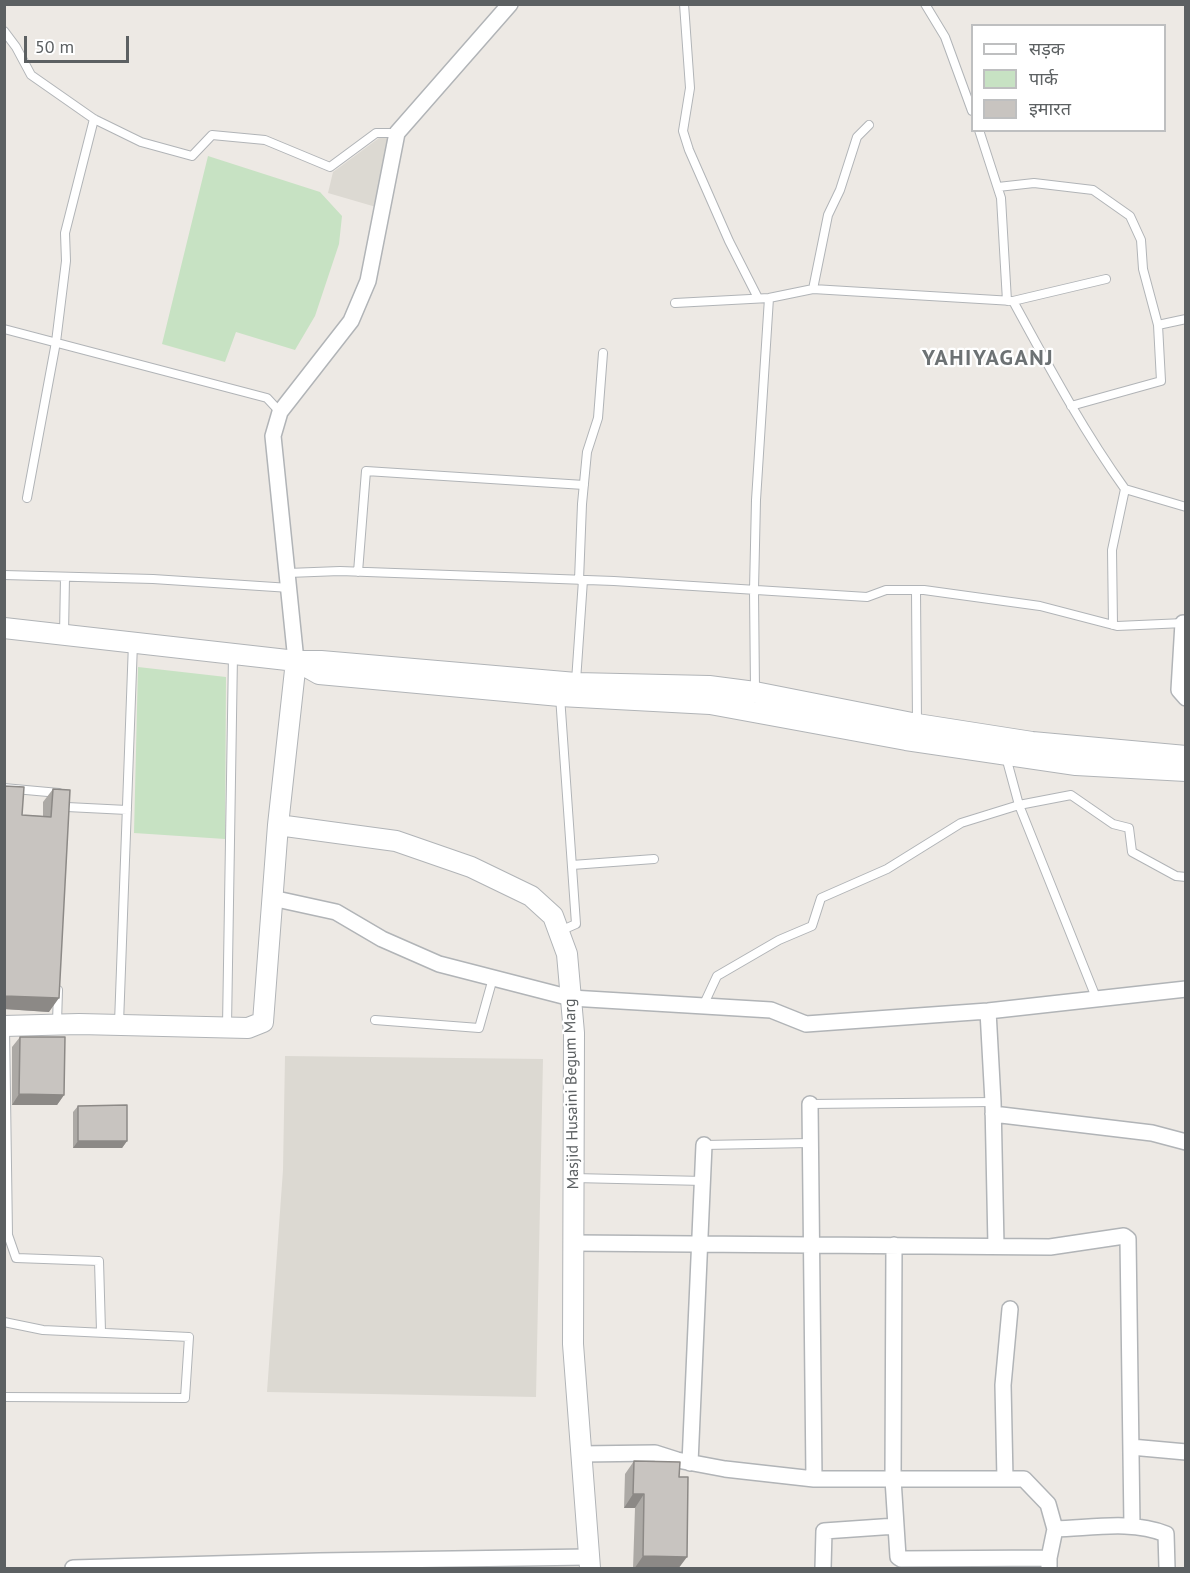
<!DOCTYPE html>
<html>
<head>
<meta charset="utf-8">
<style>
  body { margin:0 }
  #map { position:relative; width:1190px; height:1573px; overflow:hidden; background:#ede9e4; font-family:"PT Sans","Noto Sans Devanagari",sans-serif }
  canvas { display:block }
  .frame { position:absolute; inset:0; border:6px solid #5c6062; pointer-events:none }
  .legend { position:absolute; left:971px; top:24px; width:195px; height:108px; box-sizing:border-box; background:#fff; border:2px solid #bebfc0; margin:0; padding:8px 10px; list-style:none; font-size:18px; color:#5c6062 }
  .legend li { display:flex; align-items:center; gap:12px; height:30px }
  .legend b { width:30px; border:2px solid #bebfc0 }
  .scale { position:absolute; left:24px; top:36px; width:105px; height:27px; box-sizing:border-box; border:3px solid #5c6062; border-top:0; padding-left:8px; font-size:18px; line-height:21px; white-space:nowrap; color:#5c6062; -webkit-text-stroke:4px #fff; paint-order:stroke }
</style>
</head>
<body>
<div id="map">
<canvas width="1190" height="1573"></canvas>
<div class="frame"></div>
<ul class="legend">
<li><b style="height:8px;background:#fff"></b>सड़क</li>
<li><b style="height:16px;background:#c7e2c3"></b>पार्क</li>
<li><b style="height:16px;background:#c8c4c0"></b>इमारत</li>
</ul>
<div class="scale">50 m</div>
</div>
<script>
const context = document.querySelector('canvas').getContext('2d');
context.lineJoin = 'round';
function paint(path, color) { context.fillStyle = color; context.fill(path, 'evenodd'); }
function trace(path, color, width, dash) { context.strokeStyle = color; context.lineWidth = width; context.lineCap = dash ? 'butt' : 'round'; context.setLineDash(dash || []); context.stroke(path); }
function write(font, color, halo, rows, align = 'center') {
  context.font = font + ' "PT Sans",sans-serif'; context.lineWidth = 4.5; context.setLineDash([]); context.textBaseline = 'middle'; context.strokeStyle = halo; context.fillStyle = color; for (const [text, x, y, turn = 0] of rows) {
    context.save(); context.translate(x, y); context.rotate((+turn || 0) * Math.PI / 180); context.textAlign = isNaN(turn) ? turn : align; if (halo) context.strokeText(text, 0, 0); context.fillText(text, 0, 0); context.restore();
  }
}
const education = new Path2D(`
  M379,138H389L376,207L328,193L333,172Z
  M285,1056L543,1059L536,1397L267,1392L283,1170Z`);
const green = new Path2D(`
  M208,156L320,192L342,216L339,244L315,316L295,350L236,332L225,362L162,344Z
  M138,667L226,677L225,839L134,833Z`);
const service = new Path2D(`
  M684,4L690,88L683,131L689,150L729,241L758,298
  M925,4L945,37L972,111
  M4,31L16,47L31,75L94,119L141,142L192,156L212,135L265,140L330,167L376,133H397
  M979,130L1001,198L1007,301
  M998,187L1034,183L1093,190L1130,216L1141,240L1143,269L1158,325L1161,381L1071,406
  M813,289L828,215L840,190L857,137L869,125
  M1013,301C1048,365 1082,429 1125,489L1112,550L1113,625
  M675,303L769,298L813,289L1013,301L1106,279
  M1158,325L1186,319
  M4,329L267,398L280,412
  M1125,489L1186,507
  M27,498L56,342L66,261L65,233L94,119
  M358,572L366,471L584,485
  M288,573L340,571L614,581L867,597L886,590H924L1040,606L1117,626L1184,623
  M4,575L153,579L290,588
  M579,580L582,504L587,452L598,418L603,353
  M916,590L917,724
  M64,635L65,577
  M576,681L583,580
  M755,690L754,590L756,500L769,298
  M560,696L576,924L560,931
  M1006,757L1019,805L1097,1000
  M4,788L59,793
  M67,807L127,810
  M572,865L654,859
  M703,1006L717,976L779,940L812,926L821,898L887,869L961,823L1019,805L1071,795L1113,824L1129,828L1132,852L1176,876L1186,877
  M375,1020L479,1028L493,978
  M57,1023L58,990
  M119,1023L133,643
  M227,1026L233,655
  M5,1027L8,1235L16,1258L99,1261L101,1331
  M810,1104L993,1102
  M704,1145L810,1143
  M574,1178L704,1181
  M4,1322L43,1330L189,1337L185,1398L4,1397`);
const minor = new Path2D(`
  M1183,623L1179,690L1186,698
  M296,661L273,436L280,412L351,321L368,281L397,133L510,4
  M272,898L336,912L382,939L439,964L571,998L771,1010L806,1024L988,1011L1186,989
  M988,1011L993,1102L996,1246
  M810,1104L814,1479
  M993,1114L1152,1133L1186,1142
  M574,1243L1050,1247L1124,1236L1128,1239L1132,1526
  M894,1245L893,1479L898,1557L901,1559L1049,1558
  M1131,1447L1186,1452
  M581,1454L655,1453L677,1460L725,1469L814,1479H1024L1048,1504L1055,1529C1092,1528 1131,1520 1166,1534L1167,1568
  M690,1463L704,1145
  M1005,1479L1003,1385L1010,1309
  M73,1568L319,1561L589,1557
  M823,1568L824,1531L896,1526
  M1049,1568V1558L1055,1529`);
const tertiary = new Path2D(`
  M4,628L296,661H321L576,683L709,686L755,692L917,724L1032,742L1186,756
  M296,661L319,674L560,696L710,704L906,740L1076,765L1186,771
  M278,825L396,841L471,867L531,896L553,916L567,954L574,1033L573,1344L590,1568
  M4,1026L79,1024L248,1028L263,1022L278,825L296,661`);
const wall = new Path2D(`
  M4,786L22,815L43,816V802L53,789L49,1012L4,1009Z
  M20,1037L64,1095L57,1105H12V1047Z
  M78,1106L127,1141L122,1148H73V1112Z
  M634,1461L678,1569H633L635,1508H624L625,1474Z`);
const shadedWall = new Path2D(`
  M4,996L59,998L49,1012L4,1009Z
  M19,1094L64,1095L57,1105H12Z
  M78,1141H127L122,1148H73Z
  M633,1494H644L635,1508H624Z
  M643,1556L687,1557L678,1569H634Z`);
const building = new Path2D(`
  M4,786L24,787L22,815L51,817L53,789L70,790L59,998L4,996Z
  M20,1037H65L64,1095L19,1094Z
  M127,1105V1141H78V1106Z
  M634,1461L680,1462L679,1477H688L687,1557L643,1556L644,1494H633Z`);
const streetNames = [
  ["Masjid Husaini Begum Marg",572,1094,-91]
];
const districtNames = [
  ["YAHIYAGANJ",988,359]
];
paint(education, '#dcd9d2');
paint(green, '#c7e2c3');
trace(service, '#b1b4b7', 10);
trace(minor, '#b1b4b7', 18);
trace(tertiary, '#b1b4b7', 22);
trace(service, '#fff', 8);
trace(minor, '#fff', 15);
trace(tertiary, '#fff', 20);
paint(wall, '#aca9a5');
paint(shadedWall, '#8c8986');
paint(building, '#c8c4c0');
trace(building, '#8c8986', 1.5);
write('16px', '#5c6062', '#fff', streetNames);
context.letterSpacing = '1.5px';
write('bold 22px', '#6d7274', '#fff', districtNames);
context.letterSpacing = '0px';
</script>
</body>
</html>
